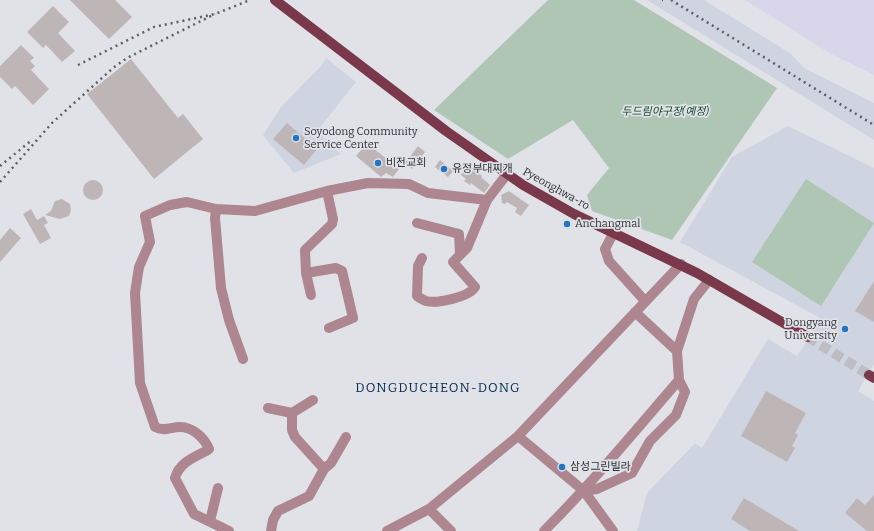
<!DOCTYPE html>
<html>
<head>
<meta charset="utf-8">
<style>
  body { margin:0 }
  canvas { display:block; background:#e0e2e8 }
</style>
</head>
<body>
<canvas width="874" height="531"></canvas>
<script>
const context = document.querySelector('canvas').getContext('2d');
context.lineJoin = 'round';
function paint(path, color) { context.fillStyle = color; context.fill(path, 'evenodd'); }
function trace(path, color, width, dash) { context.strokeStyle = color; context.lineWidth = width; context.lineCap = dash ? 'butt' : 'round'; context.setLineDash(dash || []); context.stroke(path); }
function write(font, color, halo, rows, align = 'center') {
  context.font = font + ' Bitter,"Noto Sans KR",serif'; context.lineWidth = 3.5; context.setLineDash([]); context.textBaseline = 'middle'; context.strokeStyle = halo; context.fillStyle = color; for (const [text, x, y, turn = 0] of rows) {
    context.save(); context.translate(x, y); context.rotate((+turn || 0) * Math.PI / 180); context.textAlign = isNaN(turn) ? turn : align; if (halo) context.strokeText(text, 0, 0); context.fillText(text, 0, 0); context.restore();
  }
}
const built = new Path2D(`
  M647,0H704L790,53L804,68L874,103V140Z
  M326,58L356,82L318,130L329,144L341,154L294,173L263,135L281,107L322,65Z
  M788,126L874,168V364L858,391L874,401V531H637L647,493L695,443L702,448L768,339L797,356L822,319L680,242L732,157Z`);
const industrial = new Path2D(`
  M745,0H874V75L831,54Z`);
const green = new Path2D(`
  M548,0H634L777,88L672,240L592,211L587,195L609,168L573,120L508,159L434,110Z
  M806,179L874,223L821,306L752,262Z`);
const building = new Path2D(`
  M70,0H115L132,17L109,39Z
  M53,6L69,22L58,33L75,51L62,62L46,45L43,48L27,32Z
  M21,45L34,58L30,61L35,66L31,70L49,89L33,105L15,86L12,89L0,77V66Z
  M131,59L178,118L183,114L203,139L154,179L87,94Z
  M287,123L317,149L304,165L273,139Z
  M367,143L399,169L393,177L386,173L381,177L356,156Z
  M418,146L425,152L412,169L405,163Z
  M440,160L453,171L448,177L435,167Z
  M468,165L482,176L481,177L490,185L484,193L471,183L470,185L464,181L466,179L461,175Z
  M83 190a10 10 0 1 1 20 0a10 10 0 1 1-20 0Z
  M509,191L529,205L521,216L515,212L517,208L507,202L505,204L502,203L501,195Z
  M62,199L70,204L71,210L69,216L60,219L45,215L51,211L55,201Z
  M31,209L37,220L44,216L48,223L44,225L51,238L40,244L23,214Z
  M10,228L21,238L0,262V240Z
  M874,281V322L855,311Z
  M766,391L806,413L795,433L798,435L792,446L795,448L787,462L741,436Z
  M874,495V531H867L845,513L857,498L865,505Z
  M744,498L799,531H750L731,519Z`);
const majorTunnel = new Path2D(`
  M808,337L869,375`);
const minor = new Path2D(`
  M216,209L215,218L221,288L229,320L243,359
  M417,223L459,234L460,254
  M614,232L605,249L609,261L645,301
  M422,258L418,266L417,296C420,298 423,300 426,301C437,304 469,297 475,287L453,262L467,248L487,200L507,174
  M306,273L336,268L342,271L353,318L329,328
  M311,295L306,273L305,250L332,224L333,219L327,191
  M635,312L677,351
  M268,408L292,413L313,400
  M292,413V430L295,437L324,469
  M518,436L584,491L613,531
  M584,491L597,489L632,473L650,441L676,415L685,392L679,380L677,351L694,299L709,280
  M429,509L451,531
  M210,521L218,488
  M229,531L194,514L175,478C179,463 194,457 206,451L209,449C204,437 192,427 180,427C171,427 164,432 155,427L140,383L135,293L139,267L150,242L145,216L170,205L187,202L216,209L255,211L327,191L368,183L409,184L428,193L487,200
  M271,531L273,520L278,511L309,496L324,469L331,463L346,437
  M387,531L429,509L518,436L681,264
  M544,531C592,483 635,431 679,380`);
const major = new Path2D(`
  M275,0L446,131L523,185L574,214L697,273L808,337
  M869,375L874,378`);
const rail = new Path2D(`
  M662,0H663
  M671,0L874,125
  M78,65L154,27L215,14L250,0
  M0,166L32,140
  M0,182L52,123L113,68L127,58L215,14`);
const markers = [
  [296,138,4,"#2474c3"],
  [378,163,4,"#2474c3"],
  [444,169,4,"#2474c3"],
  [567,224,4,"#2474c3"],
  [845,329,4,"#2474c3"],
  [562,467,4,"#2474c3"]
];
const parkNames = [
  ["두드림야구장(예정)",665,112]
];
const poiNames = [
  ["Soyodong Community",304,132],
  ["Service Center",304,145],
  ["비전교회",386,163],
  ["유정부대찌개",452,169],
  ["Anchangmal",575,224],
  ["Dongyang",837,323,"right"],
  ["University",837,336,"right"],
  ["삼성그린빌라",570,467]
];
const streetNames = [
  ["Pyeonghwa-ro",556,189,29]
];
const quarterNames = [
  ["DONGDUCHEON-DONG",438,388]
];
paint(built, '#ced4e0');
paint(industrial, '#d9d6eb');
paint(green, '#afc6b5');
paint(building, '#beb6b6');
trace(majorTunnel, '#bdbec4', 10, [10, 5]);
trace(minor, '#ad868f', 10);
trace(major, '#79394b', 10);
trace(rail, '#5d5f62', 2.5, [2, 4]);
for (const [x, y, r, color] of markers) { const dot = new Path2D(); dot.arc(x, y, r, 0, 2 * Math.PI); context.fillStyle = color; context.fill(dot); trace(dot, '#e0e2e8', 1.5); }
write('italic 11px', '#14492a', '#e0e2e8', parkNames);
write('11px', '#2f3032', '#e0e2e8', poiNames, 'left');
write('11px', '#2f3032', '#e0e2e8', streetNames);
context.letterSpacing = '1px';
write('13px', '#062c52', '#e0e2e8', quarterNames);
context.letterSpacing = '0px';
</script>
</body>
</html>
